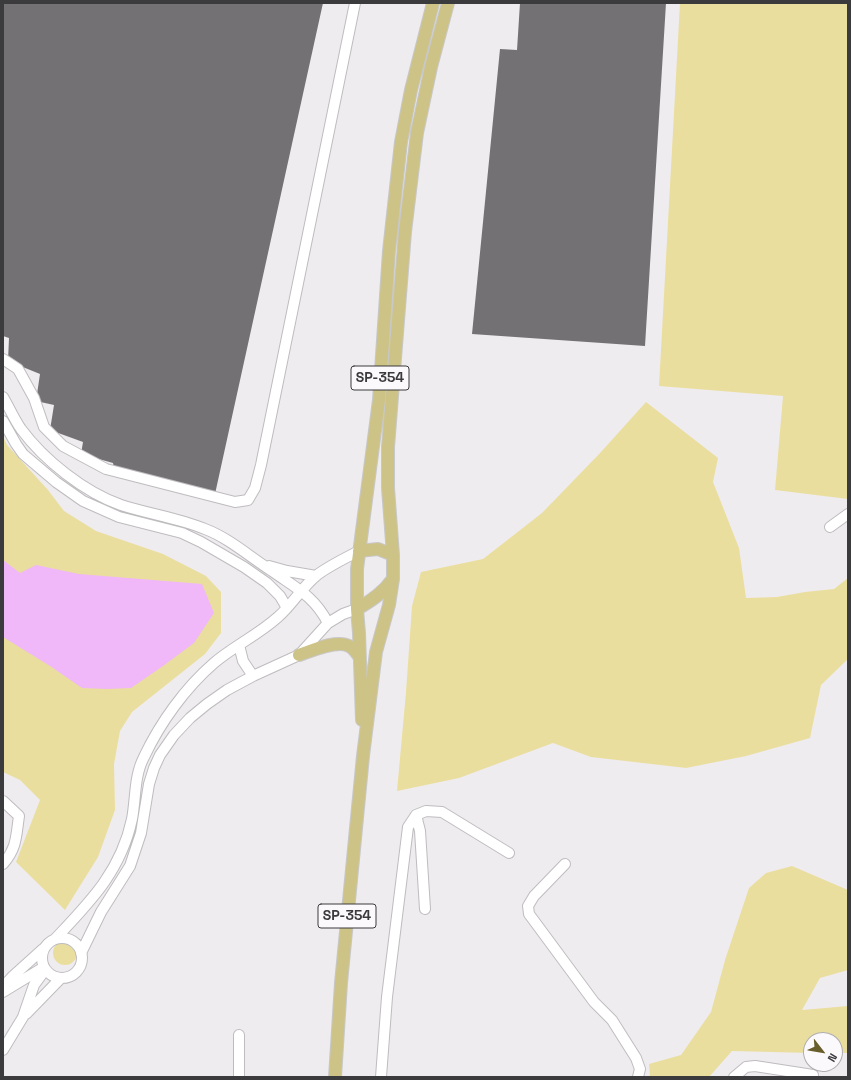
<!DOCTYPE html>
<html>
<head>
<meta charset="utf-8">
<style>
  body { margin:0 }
  #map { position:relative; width:851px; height:1080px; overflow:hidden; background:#efecef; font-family:"Space Grotesk",sans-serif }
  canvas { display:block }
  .frame { position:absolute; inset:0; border:4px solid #3b3a3c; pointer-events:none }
  .north { position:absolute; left:803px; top:1032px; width:40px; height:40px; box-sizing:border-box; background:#fcf9fc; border:1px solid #afadaf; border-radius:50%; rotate:121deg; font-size:11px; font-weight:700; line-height:16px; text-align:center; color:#3b3a3c }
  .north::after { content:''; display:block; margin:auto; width:14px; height:18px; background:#685e2b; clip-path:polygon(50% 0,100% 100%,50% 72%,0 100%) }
</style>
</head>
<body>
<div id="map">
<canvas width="851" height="1080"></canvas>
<div class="frame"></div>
<div class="north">N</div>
</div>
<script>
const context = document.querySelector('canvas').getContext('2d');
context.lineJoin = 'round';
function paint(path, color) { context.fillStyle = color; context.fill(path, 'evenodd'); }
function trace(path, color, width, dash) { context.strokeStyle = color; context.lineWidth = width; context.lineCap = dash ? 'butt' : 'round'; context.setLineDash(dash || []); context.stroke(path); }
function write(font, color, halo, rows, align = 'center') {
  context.font = font + ' "Space Grotesk",sans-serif'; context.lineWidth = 4; context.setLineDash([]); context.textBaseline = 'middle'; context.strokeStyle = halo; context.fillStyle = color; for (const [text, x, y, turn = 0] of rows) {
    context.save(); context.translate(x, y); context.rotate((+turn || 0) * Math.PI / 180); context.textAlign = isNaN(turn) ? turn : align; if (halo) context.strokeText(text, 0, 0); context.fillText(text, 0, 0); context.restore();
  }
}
const green = new Path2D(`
  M680,3H848V499L775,490L783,396L659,386Z
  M646,402L718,458L713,482L739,548L746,598L777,597L805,592L834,589L848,578V659L821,685L810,738L746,756L686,768L591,757L553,743L459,778L397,791L406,692L412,606L421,572L483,559L542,513L601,452Z
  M3,436L7,445L48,490L64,511L96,531L163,554L206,576L221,592V633L205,654L132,712L120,731L114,764L115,810L98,857L65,910L16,862L40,800L20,780L3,772Z
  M792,866L848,890V970L820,978L802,1010L848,1006V1053H835V1040H811V1053L732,1051L709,1077H650L649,1064L681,1055L711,1012L725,960L749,888L766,873Z
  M53 953a12 12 0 1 1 24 0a12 12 0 1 1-24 0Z`);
const water = new Path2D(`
  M3,560L20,573L36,565L79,574L202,584L214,613L194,643L163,666L131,688L107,689L82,688L50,666L3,637Z`);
const building = new Path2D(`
  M3,3H323L215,494L114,468L113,463L81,454L83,442L50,430L54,405L36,401L40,374L8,361L9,338L3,336Z
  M520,3H666L645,346L472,334L500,49L517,50Z`);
const minor = new Path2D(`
  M3,359L18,369L34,398L44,427L63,446L106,469L235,502L248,500L255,488L261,465L355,3
  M3,397C9,407 14,419 21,429C44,460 84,492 121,505C149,514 178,518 205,529C229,538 250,557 272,571C296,588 314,596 328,623
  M3,421L16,444L23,454L56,482L83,501L119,517L182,533L201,542L244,567L267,583L280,596L287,608
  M830,527L848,514
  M269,566L287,571L316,576
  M239,645L243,661L253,676
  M3,801L19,816C16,836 17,848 3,864
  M416,815L420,831L425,909
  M565,864L534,896L528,906L529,914L594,1002L612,1020L636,1058L640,1069L638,1077
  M42 958a20 20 0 1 1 40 0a20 20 0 1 1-40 0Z
  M55,939C90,902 121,871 132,819C136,798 134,776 144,757C160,723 185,688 214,663C234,646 258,635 278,617C292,605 302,587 317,575C329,566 345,558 359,551
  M81,953L101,912L130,866L141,833L149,784L154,768L160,755L174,735L190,718L207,704L227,690L253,676L299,655L328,623L343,614L357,609
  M3,987L12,977L43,949
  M3,992L44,967
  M26,1014L61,978
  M3,1050L23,1017L34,985L45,970
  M239,1077V1035
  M381,1077L387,997L408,827L416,815L426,811L442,812L509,853
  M734,1077L746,1067L755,1066L813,1075`);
const major = new Path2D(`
  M359,551L378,549L393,555
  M357,609C371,601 383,593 392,580
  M299,655C311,651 337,639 349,646C354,648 356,653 360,657
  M362,720L359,633L357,609V569L379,400L389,251L401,142L411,90L433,3
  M335,1077L341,983L363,756L376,652L389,605L393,579V555L388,488V447L405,232L417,133L431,67L448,3`);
const shields = [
  [380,378,58],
  [347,916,58]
];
const shieldNames = [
  ["SP-354",380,378],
  ["SP-354",347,916]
];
paint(green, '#eade9f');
paint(water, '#f0b7f9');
paint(building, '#747174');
trace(minor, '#bfbcbf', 12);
trace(major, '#c8c8c8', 14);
trace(minor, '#fff', 10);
trace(major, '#cec386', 12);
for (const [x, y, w] of shields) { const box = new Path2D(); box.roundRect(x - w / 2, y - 12, w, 24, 3); context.fillStyle = '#fcf9fc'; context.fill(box); trace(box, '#3b3a3c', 1); }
write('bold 14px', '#3b3a3c', null, shieldNames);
</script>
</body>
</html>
